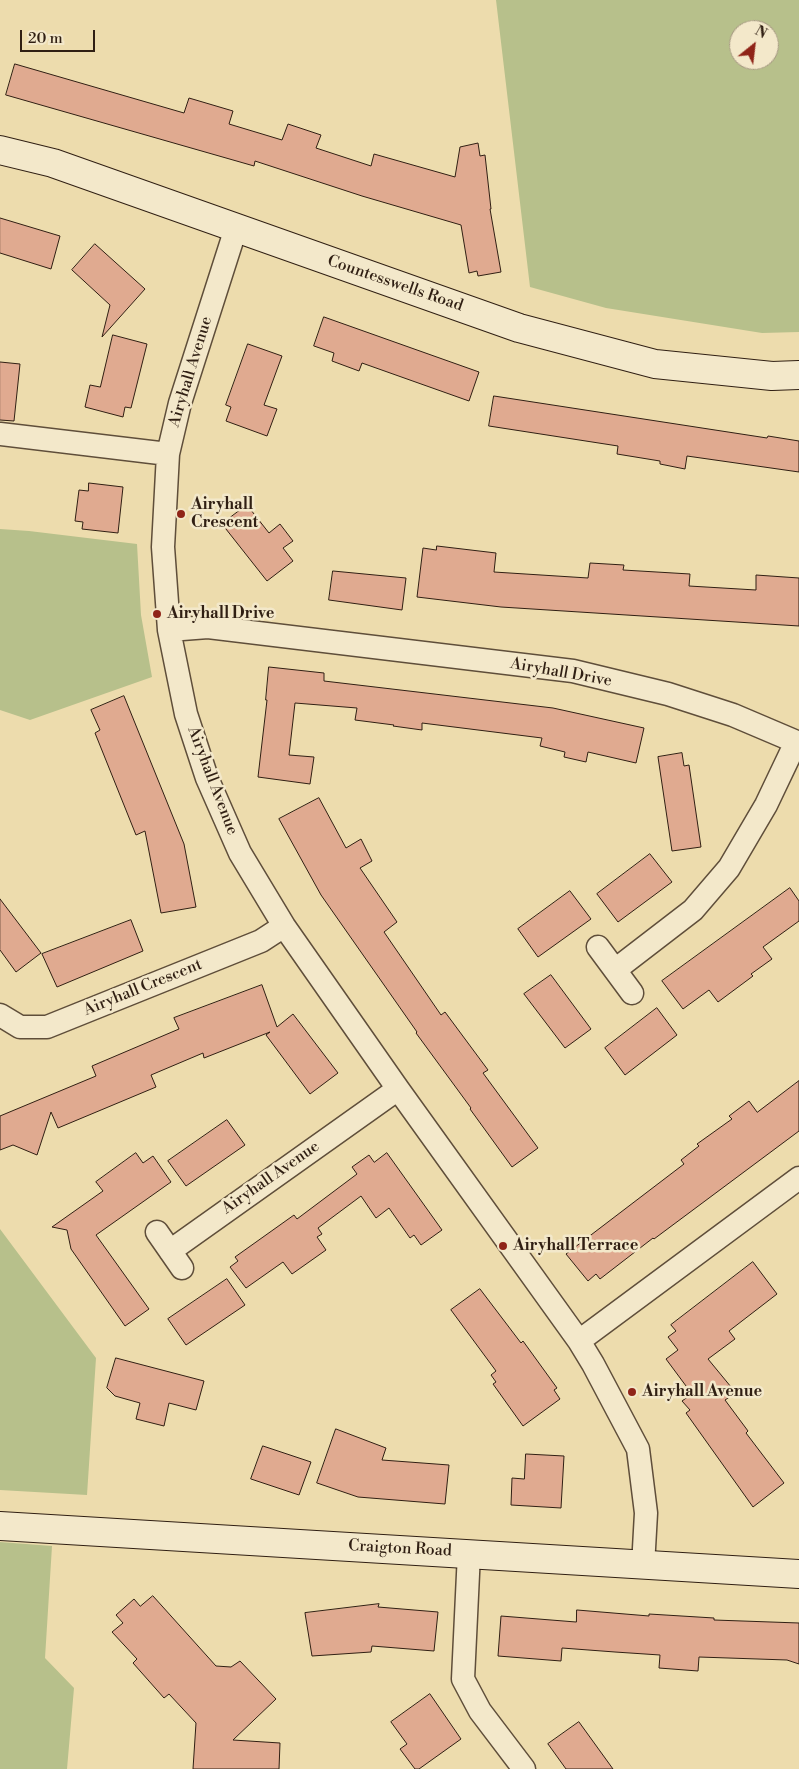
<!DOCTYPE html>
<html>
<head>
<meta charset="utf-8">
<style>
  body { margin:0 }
  #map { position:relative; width:799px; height:1769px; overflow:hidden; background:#eddcad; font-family:"Libre Bodoni",serif }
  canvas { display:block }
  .north { position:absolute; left:729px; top:20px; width:50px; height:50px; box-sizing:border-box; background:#f3e8ca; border:1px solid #a59881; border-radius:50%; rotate:29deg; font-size:14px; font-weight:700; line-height:20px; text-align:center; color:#301f13 }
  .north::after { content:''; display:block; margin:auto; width:18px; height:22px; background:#8f2418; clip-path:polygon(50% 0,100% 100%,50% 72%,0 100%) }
  .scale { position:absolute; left:20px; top:30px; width:75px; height:22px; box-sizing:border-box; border:2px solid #301f13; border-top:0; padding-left:6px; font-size:15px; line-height:18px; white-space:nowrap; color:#301f13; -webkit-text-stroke:4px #f3e8ca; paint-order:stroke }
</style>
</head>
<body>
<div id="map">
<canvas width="799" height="1769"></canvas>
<div class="north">N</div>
<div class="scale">20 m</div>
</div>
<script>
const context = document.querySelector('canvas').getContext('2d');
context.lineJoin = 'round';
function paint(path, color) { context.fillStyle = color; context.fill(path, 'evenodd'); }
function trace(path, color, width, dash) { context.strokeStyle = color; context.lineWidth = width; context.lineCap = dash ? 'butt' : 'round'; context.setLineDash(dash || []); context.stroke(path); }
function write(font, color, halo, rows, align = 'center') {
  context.font = font + ' "Libre Bodoni",serif'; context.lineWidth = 5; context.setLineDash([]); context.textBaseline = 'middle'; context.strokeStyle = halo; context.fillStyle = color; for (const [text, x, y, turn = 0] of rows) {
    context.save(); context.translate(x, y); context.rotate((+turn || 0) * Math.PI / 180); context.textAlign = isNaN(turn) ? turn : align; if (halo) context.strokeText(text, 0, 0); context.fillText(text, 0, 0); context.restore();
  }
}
const green = new Path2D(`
  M496,0H799V332L762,333L606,308L530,287ZM739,30H769V60H739Z
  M0,529L29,531L137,544L141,615L152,677L30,720L0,710Z
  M0,1229L96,1358L87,1495L0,1490Z
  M0,1542L52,1546L45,1658L74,1688L67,1769H0Z`);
const building = new Path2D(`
  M15,64L184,113L189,98L233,111L229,124L282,140L288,124L321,135L316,148L371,166L374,154L455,177L460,147L478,143L480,156L485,155L491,209H490L501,272L478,276L477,271L469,273L461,225L362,196L255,161L254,166L6,95Z
  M0,218L60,236L51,269L0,253Z
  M95,244L145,289L102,337L110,305L72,270Z
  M324,317L479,372L469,401L362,363L359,371L332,361L334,353L314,346Z
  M113,335L147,344L131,408L125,407L123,417L85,407L90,385L100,387Z
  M248,344L282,356L264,405L277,409L267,436L226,421L231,407L226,405Z
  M0,362L20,364L14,421L0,420Z
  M494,396L767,438L768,436L799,441V472L687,456L685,469L660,464V461L617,454L618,446L489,426Z
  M89,483L123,487L118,533L82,529L83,522L75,521L79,490L88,491Z
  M247,505L269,533L280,524L293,541L283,548L293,561L267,581L222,524Z
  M437,546L496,553L494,572L588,578L590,563L624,565L623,570L690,574L689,586L756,590V575L799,578V626L501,607L417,597L423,548L436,550Z
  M333,571L406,578L402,610L329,600Z
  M269,667L324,673V681L553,708L644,728L636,763L588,752L586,762L564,757L565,752L540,746L542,738L422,723V730L393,726L394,725L355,720L357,708L295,703L289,755L314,757L310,784L258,777L267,700H266Z
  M124,696L184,844L196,907L161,913L145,831L136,835L95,733L100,730L91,710Z
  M682,753L684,766L689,765L701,847L672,851L658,757Z
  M319,798L346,848L361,839L372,861L360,868L397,922L384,932L441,1015L445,1012L488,1070L483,1073L538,1148L512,1167L470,1109L471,1108L416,1033L417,1032L321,895L279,819Z
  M650,854L672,882L618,922L597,894Z
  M790,888L799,901V921L763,947L772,959L751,974L753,976L718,1002L709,990L683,1009L662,981Z
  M570,891L591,919L538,957L518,929Z
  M0,899L41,953L16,972L0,950Z
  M131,920L143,951L57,987L42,954Z
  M551,975L591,1029L565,1048L524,994Z
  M262,985L277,1027L293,1014L338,1073L310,1094L266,1035L270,1032L204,1058L203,1053L151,1075L156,1087L58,1128L51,1112L37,1155L13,1145L0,1150V1116L96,1076L92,1066L179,1029L174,1018Z
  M657,1008L677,1035L625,1075L605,1048Z
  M799,1081V1131L654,1239L653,1238L600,1279L596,1274L588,1281L566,1254L684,1164L681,1160L699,1146L697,1144L732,1119L729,1116L749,1101L757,1112Z
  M227,1120L245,1145L186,1186L168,1161Z
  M136,1153L143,1163L153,1156L171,1182L96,1235L149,1309L125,1326L71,1249L67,1230L52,1227L103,1191L96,1182Z
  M387,1153L442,1230L421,1245L414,1235L410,1238L389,1208L376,1218L361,1196L318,1228L322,1234L317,1237L326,1250L292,1274L283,1262L246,1288L230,1267L238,1261L235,1257L294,1215L297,1219L357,1174L352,1167L369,1155L374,1162Z
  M753,1262L777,1294L729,1331L735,1339L708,1359L736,1393L725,1400L748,1431L746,1433L784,1483L753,1507L686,1413L690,1410L682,1401L692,1394L666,1359L678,1350L668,1337L676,1331L671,1325Z
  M227,1279L245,1305L186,1345L168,1319Z
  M480,1289L521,1343L523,1341L557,1388L554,1390L560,1399L523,1426L493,1384L496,1382L491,1375L496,1371L451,1310Z
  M116,1358L204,1381L196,1410L169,1403L164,1426L136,1419L140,1403L115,1396L107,1388Z
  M336,1429L386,1448L382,1460L449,1465L445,1504L358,1497L317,1483Z
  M263,1446L311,1462L299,1495L251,1479Z
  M526,1454L564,1456L561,1508L511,1505L512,1478L524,1479Z
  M153,1596L216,1666L231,1667L240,1661L276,1699L233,1740L280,1743L279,1769H193L196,1723L169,1694L164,1698L133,1663L137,1659L112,1632L123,1623L116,1615L134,1599L140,1606Z
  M379,1604L378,1607L438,1612L434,1651L372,1646L371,1652L312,1656L305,1613Z
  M577,1610L649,1616V1614L714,1618V1620L799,1623V1664L787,1660L699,1657L698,1671L659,1668L660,1655L615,1652L562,1648L561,1661L498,1656L501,1616L576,1622Z
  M430,1694L461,1739L419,1769H415L400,1749L407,1744L391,1722Z
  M579,1722L613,1769H566L548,1744Z`);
const street = new Path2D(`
  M236,228L180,403L168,454L163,547L169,630L186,714L207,778L240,853L284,926L398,1089L579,1341L593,1364L638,1449L646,1513L643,1566
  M0,434L168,454
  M169,630L208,627L573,671L668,694L733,715L799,743
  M598,947L632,993
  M615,970L693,910L729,868L766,805L796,742
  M0,1015L20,1027H47L261,941L284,926
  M157,1232L182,1268
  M170,1251L398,1089
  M579,1341L799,1178
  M469,1553L463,1679L480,1711L524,1769`);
const secondary = new Path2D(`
  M0,150L53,163L519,328L655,364L772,376L799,375
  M0,1526L799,1574`);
const markers = [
  [181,514,5,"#8f2418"],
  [157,614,5,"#8f2418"],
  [503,1246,5,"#8f2418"],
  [632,1392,5,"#8f2418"]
];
const streetNames = [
  ["Countesswells Road",395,284,19],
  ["Airyhall Avenue",191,372,-73],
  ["Airyhall Drive",561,673,10],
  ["Airyhall Avenue",212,781,69],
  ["Airyhall Crescent",143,988,-22],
  ["Airyhall Avenue",271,1178,-35],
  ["Craigton Road",400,1549,3]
];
const poiNames = [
  ["Airyhall",191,505],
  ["Crescent",191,523],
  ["Airyhall Drive",167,614],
  ["Airyhall Terrace",513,1246],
  ["Airyhall Avenue",642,1392]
];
paint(green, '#b7c08b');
paint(building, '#e0aa90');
trace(building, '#301f13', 1);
trace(street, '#5f4e3a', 25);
trace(secondary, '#301f13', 30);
trace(street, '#f3e8ca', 22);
trace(secondary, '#f3e8ca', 28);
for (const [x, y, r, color] of markers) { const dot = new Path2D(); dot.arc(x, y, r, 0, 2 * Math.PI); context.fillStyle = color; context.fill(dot); trace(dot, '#f3e8ca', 2); }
write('16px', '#301f13', '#f3e8ca', streetNames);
write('bold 16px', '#301f13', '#f3e8ca', poiNames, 'left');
</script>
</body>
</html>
